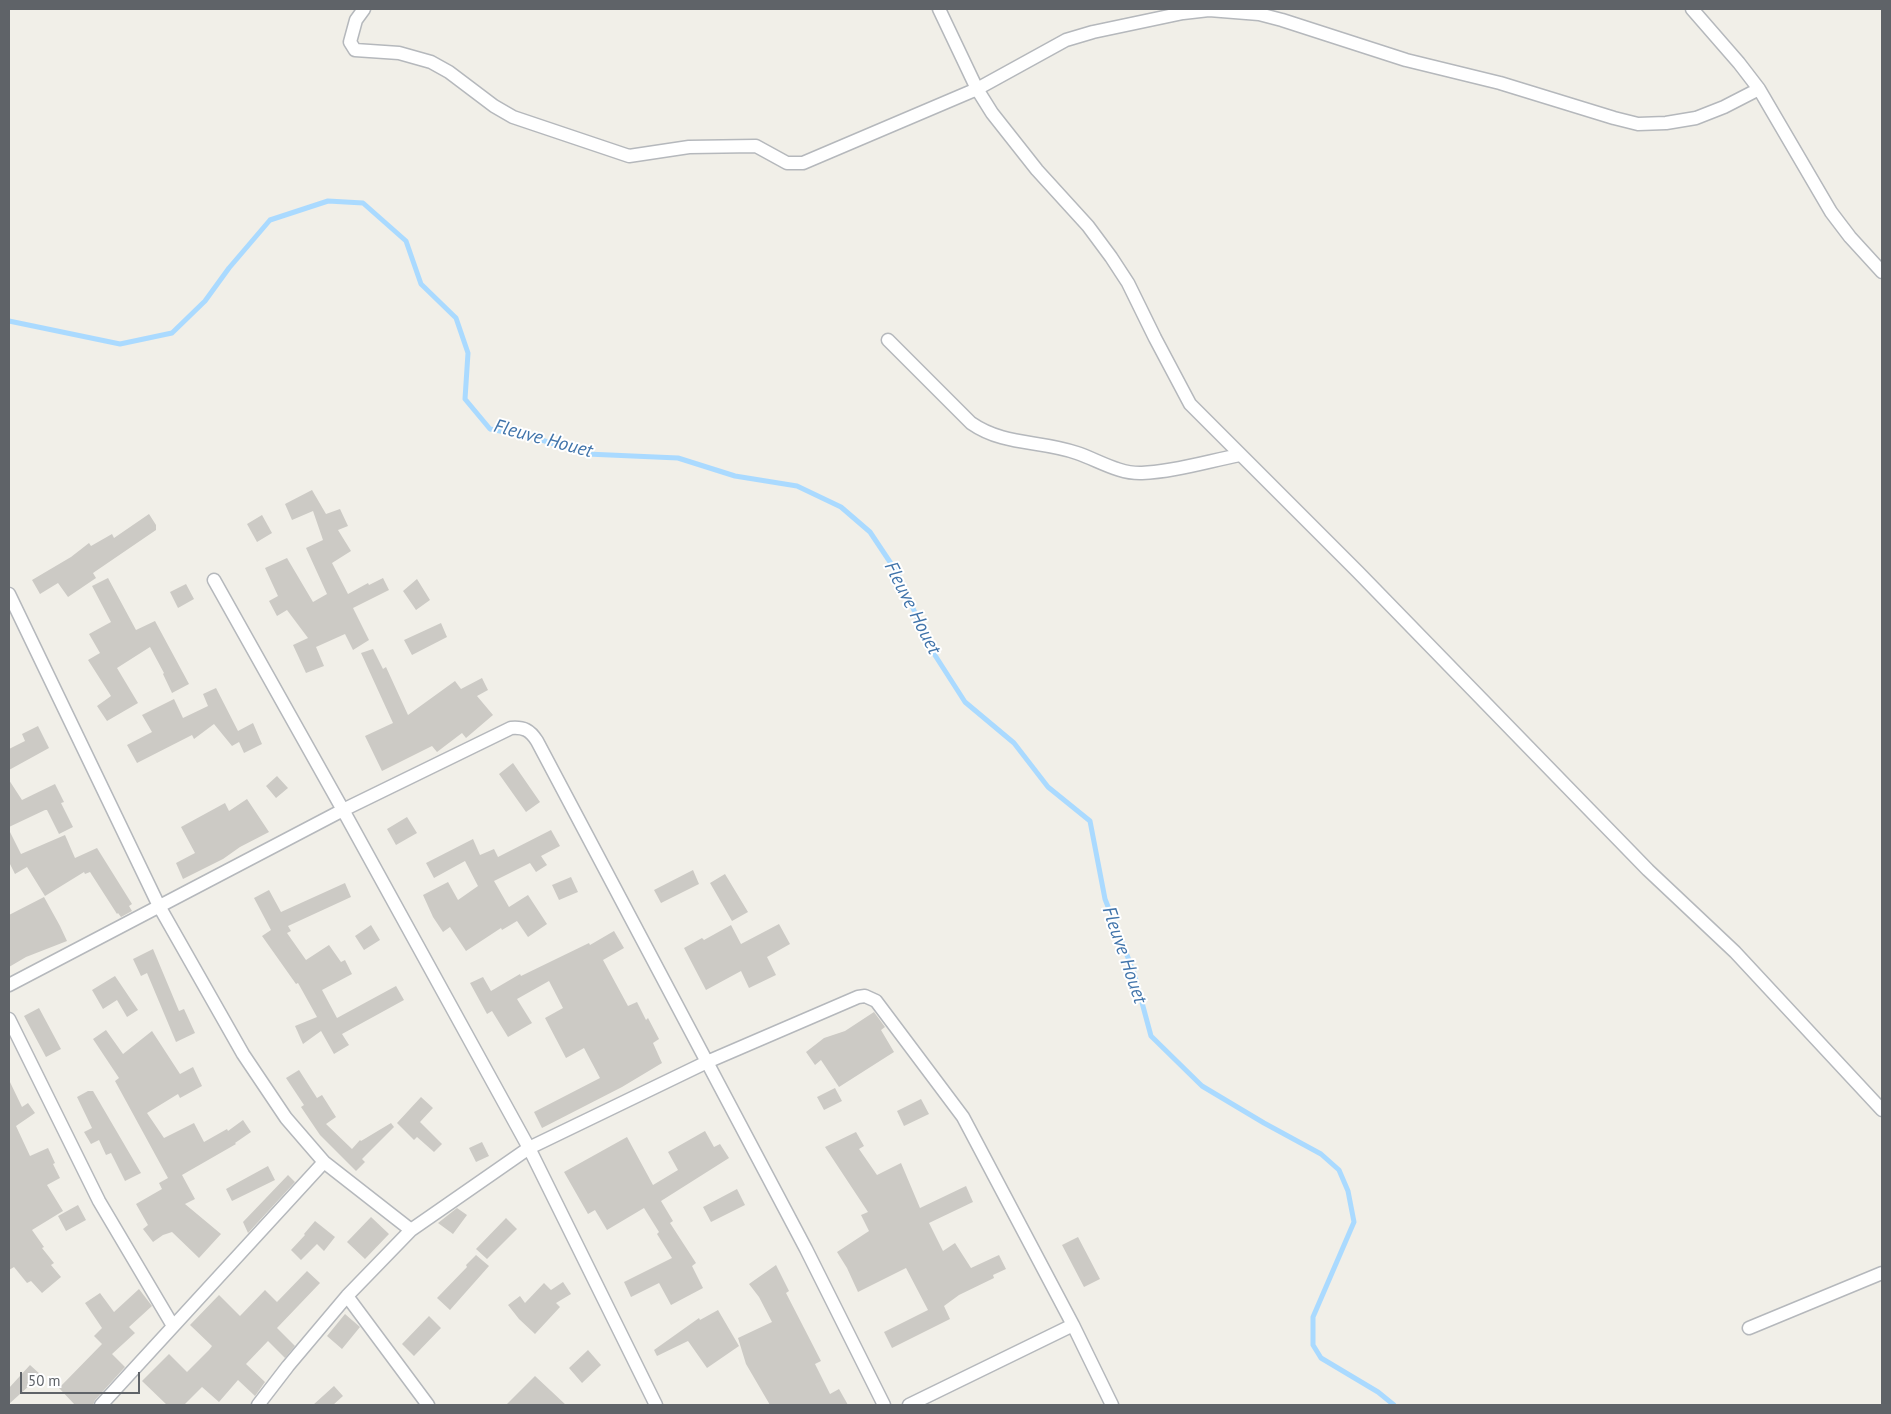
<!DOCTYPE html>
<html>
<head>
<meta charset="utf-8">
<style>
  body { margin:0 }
  #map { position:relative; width:1891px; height:1414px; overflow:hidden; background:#f1efe8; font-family:"PT Sans",sans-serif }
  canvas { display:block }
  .frame { position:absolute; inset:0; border:10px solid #5f6368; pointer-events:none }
  .scale { position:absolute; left:20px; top:1372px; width:120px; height:22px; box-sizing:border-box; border:2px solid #5f6368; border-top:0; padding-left:6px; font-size:15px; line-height:18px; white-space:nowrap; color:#5f6368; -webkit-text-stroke:4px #fff; paint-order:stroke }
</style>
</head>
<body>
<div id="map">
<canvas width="1891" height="1414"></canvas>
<div class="frame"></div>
<div class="scale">50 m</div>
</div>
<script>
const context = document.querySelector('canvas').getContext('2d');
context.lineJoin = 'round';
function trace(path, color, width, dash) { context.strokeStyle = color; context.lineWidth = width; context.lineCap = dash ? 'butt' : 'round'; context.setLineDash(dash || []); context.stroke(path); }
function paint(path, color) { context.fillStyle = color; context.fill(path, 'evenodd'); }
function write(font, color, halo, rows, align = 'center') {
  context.font = font + ' "PT Sans",sans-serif'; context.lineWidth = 4; context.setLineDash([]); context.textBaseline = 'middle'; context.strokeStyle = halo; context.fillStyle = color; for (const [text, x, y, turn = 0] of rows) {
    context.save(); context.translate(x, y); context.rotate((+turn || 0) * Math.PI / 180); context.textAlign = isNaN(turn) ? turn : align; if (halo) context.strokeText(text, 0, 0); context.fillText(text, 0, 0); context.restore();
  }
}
const stream = new Path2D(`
  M9,321L120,344L172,333L205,301L229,268L270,220L328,201L363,203L406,241L421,284L456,318L468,353L465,399L490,429L535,438L587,454L678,458L735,476L797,486L841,507L870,532L898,574L931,649L965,702L1014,743L1048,787L1090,821L1105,899L1134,973L1151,1036L1202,1086L1264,1123L1321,1154L1339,1170L1348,1191L1354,1222L1313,1317V1345L1321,1358L1378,1392L1394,1405`);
const building = new Path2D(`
  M312,490L326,514L340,509L348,526L338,530L351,551L332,563L348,594L368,583L369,585L383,578L389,590L353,608L369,640L353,650L345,634L316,647L324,666L306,673L293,645L308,638L287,610L277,616L269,601L278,596L265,568L287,558L313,602L327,594L306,548L323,540L313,511L292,520L285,504Z
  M149,514L156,525V530L93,573L96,578L68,597L58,583L40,594L32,580L71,557L89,543L91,546L112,534L114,538Z
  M262,515L272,533L257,542L247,524Z
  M108,578L136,630L155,621L189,684L172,693L163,674L164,673L150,647L117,668L138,703L107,721L97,706L111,696L88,660L100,653L89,634L111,622L92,586Z
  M417,579L430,600L416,610L403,591Z
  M186,584L194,599L178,608L170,592Z
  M441,623L447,637L412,655L404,640Z
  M373,649L383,669L386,667L408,715L455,681L461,689L482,678L488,690L477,696L493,715L466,738L462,733L437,752L432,746L382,771L365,736L393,723L361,653Z
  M216,688L238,731L253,723L262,744L244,753L239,742L232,746L214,724L194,739L192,735L137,763L127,745L152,732L142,715L174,699L183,718L208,706L203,694Z
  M38,726L49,748L9,770V749L25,741L22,734Z
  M513,763L540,802L526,812L499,774Z
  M277,776L288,788L276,798L266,786Z
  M9,780L22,800L55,784L64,802L61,803L73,827L59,834L47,810H45L9,827Z
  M247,799L269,832L240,847L223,859L183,879L176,863L195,853L181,827L225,803L229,811Z
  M407,817L417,833L396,845L387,829Z
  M9,830L21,854L65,835L75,858L97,848L132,904L129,906L132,911L121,917L118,913L117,914L90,872L85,874L84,872L45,896L27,867L15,874L9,862Z
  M551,830L560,846L541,856L547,865L536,872L530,863L494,881L509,907L528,895L547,924L528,937L517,921L502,930L501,928L466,951L450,927L443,932L433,917L423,895L448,882L458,900L478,886L465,861L434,878L426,863L473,839L480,855L494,849L498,857Z
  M693,870L699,884L661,903L654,890Z
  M725,874L748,912L732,921L710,883Z
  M571,877L578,892L559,900L552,885Z
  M345,883L351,897L288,926L291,931L287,933L306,960L329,945L341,962L345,960L352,974L322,990L337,1018L396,986L404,1000L342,1034L349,1045L334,1054L321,1031L303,1044L295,1026L317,1017L298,983L296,984L262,936L271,930L254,898L269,890L281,912Z
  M44,897L60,926L67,941L26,957L9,967V915Z
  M779,924L790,944L767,957L776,975L749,988L741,971L706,990L684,948L702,938L704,940L731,925L741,944Z
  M371,925L380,940L364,950L355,936Z
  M614,931L624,948L603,960L628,1006L637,1002L646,1020L648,1018L659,1039L653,1043L662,1063L622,1087L542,1128L534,1112L600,1078L584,1048L566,1058L545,1018L563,1008L549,981L517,999L532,1023L508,1037L492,1011L487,1014L470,983L483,977L491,991L520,974L521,976L589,943L590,945Z
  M153,949L179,1011L184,1009L195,1033L176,1042L147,973L141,976L133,959Z
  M115,976L138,1010L127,1017L117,1000L103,1009L92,990Z
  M39,1008L61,1049L46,1057L24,1016Z
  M874,1012L885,1027L881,1030L894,1052L839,1087L821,1060L815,1065L806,1052L824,1038L845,1031Z
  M106,1030L123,1054L152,1031L180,1074L193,1067L202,1086L180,1098L178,1094L147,1113L164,1138L194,1123L204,1142L227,1129L228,1131L243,1120L251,1132L235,1143L236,1144L182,1175L195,1199L185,1204L221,1234L199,1258L172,1232L163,1235L153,1242L143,1229L148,1225L136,1204L162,1189L159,1183L168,1178L115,1081L119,1078L93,1039Z
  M299,1070L317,1098L322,1095L336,1117L326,1124L352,1149L360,1140L361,1141L391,1123L394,1127L362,1159L365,1162L356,1171L320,1135L301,1107L304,1105L286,1078Z
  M9,1080L22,1107L28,1103L35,1113L16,1126L30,1156L48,1148L55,1163L53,1164L60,1178L47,1185L63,1211L32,1230L44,1247L42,1248L54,1263L51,1265L61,1277L42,1293L31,1281L27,1283L14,1267L9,1270Z
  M835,1088L842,1101L824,1110L817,1097Z
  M88,1091H93L141,1173L125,1181L111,1153L106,1155L99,1140L91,1144L84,1132L92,1128L77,1097Z
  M421,1097L433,1108L420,1122L442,1144L434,1152L417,1137L414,1140L397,1123Z
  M921,1099L929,1114L904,1126L897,1111Z
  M705,1131L714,1147L720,1144L729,1158L661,1201L673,1221L670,1223L696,1263L692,1266L703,1288L671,1305L659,1283L631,1297L624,1282L672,1258L657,1234L659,1232L644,1208L607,1230L595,1210L588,1214L564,1172L627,1137L653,1185L678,1170L668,1152Z
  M856,1132L864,1146L859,1149L877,1175L901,1163L920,1208L966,1186L973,1202L929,1223L943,1251L955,1243L971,1268L999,1255L1006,1269L993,1275L994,1278L959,1295L944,1306L950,1319L892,1348L884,1332L928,1310L906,1268L858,1292L847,1268L837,1252L869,1231L861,1215L868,1212L825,1147Z
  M482,1142L489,1156L476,1162L469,1148Z
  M268,1166L275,1180L232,1201L226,1189Z
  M288,1175L295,1182L248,1233L243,1222Z
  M737,1189L745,1205L711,1222L703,1207Z
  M78,1205L86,1220L66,1231L58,1216Z
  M457,1208L467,1215L453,1234L438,1223Z
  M371,1217L389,1234L365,1259L347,1242Z
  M506,1218L517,1229L487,1259L476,1249Z
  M315,1221L335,1237L324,1251L317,1244L301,1260L291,1250L305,1235L304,1234Z
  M1078,1237L1100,1279L1084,1287L1062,1245Z
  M476,1255L489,1266L450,1310L437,1298L467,1267L466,1265Z
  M776,1265L789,1291L786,1293L821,1361L815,1364L830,1394L839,1389L848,1405H770L746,1364L738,1338L772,1322L759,1297L749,1284Z
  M307,1271L320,1283L277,1328L295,1346L285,1358L268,1341L246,1364L265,1382L255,1396L238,1380L219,1402L202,1387L184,1405H167L142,1381L169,1354L187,1372L209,1350L212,1346L190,1325L219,1295L240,1316L265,1290L277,1302Z
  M563,1282L571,1294L556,1303L560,1307L535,1334L519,1319L508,1305L520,1296L525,1303L544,1283L551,1290Z
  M139,1289L152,1306L129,1327L135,1333L112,1354L125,1367L95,1400L93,1405H75L59,1388L102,1344L94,1336L102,1328L85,1303L100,1293L114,1312Z
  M718,1310L739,1346L707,1368L688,1341L657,1356L654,1350L699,1318L700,1320Z
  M345,1314L360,1327L342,1349L327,1336Z
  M429,1316L441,1328L414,1356L402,1344Z
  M588,1350L601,1365L582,1383L569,1368Z
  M30,1365L41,1375L9,1404V1388Z
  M535,1376L566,1405H506Z
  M334,1386L343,1396L333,1405H313Z`);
const minor = new Path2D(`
  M364,9L356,20L350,42L355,50L399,53L431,62L449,72L494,106L513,117L629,156L689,147L756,146L787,163H803L977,89L1066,40L1093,32L1183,13L1209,10L1259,14L1282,20L1406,60L1500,83L1614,118L1638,124L1666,123L1696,118L1724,107L1759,89
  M939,9L977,89L992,113L1037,170L1088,226L1111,257L1128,283L1155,338L1190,404L1358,572L1648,870L1735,952L1882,1110
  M1692,9L1739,63L1759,89L1831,212L1850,237L1882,272
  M888,340L971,423C1004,446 1040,440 1077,453C1098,460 1119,474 1142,473C1173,472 1209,461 1240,455
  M214,580L343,810L529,1148L656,1405
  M9,594L159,906L243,1054L286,1118L324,1162
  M9,985L343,810L511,728C524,727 530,730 537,741L806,1249L884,1405
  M9,1019L99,1201L173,1326
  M347,1296L428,1405
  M1749,1328L1882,1273
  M101,1405L324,1162L411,1230
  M258,1405L288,1366L347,1296L411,1230L529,1148L707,1062L858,997L865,996L876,1001L963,1117L1073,1325L1112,1405
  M909,1405L1073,1325`);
const waterNames = [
  ["Fleuve Houet",543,439,15],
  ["Fleuve Houet",912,608,63],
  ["Fleuve Houet",1124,955,71]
];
trace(stream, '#aadaff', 5);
paint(building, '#cccac5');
trace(minor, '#b5b8bc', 15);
trace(minor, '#fff', 12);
write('italic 19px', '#4174aa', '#fff', waterNames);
</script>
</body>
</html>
